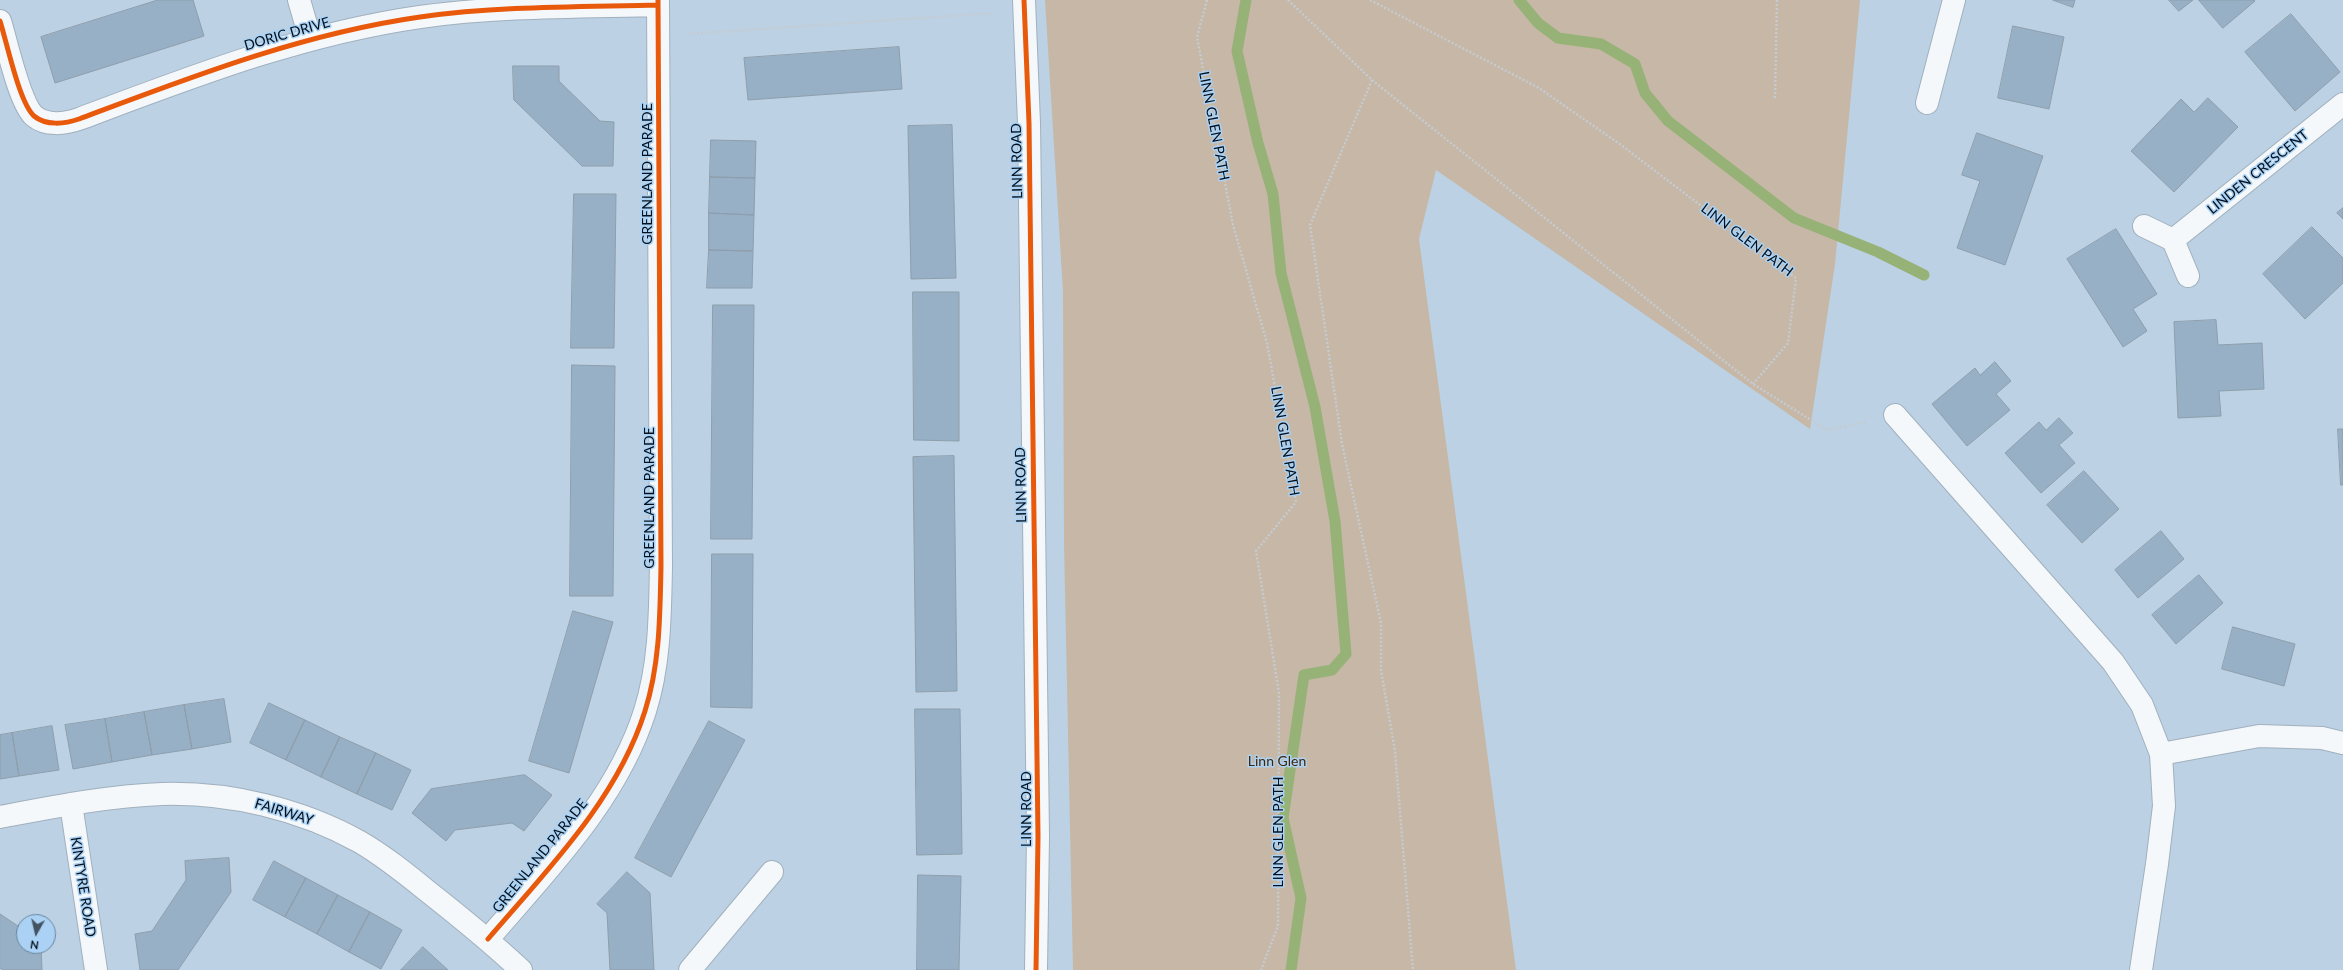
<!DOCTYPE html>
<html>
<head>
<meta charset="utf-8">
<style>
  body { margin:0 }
  #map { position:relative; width:2343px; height:970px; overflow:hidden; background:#bcd1e3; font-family:Lato,sans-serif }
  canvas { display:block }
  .north { position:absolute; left:16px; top:914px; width:40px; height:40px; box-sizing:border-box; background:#abd2f4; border:1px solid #68849d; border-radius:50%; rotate:188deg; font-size:11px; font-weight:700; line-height:16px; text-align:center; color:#030f1b }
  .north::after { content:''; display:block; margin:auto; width:14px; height:18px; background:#445361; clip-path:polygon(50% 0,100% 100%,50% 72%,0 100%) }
</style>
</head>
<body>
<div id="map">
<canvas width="2343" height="970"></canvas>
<div class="north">N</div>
</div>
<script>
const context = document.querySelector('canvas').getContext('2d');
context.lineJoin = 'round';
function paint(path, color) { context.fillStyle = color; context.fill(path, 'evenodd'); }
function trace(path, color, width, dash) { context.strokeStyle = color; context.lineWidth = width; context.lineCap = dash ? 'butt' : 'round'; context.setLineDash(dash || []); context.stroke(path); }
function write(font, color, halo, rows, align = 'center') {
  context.font = font + ' Lato,sans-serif'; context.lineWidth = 3; context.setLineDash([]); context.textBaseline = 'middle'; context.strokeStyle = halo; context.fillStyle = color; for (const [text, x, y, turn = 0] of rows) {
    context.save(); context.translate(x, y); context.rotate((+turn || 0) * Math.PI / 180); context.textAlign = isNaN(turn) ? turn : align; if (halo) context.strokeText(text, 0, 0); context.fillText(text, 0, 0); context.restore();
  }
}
const green = new Path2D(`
  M1045,0H1860L1835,264L1810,429L1436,170L1419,239L1516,970H1073L1064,542L1063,291Z`);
const stream = new Path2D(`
  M1246,0L1237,51L1258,143L1273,194L1281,273L1315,407L1335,521L1346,654L1332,670L1304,675L1283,818L1301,898L1291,970
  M1519,0L1538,23L1558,38L1601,44L1635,64L1645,93L1668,121L1794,218L1878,252L1924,275`);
const building = new Path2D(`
  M158,0H193L204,36L55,83L41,37Z
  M2053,0H2075L2073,7Z
  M2169,0H2193L2179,11Z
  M2199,0H2254L2255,1L2223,28Z
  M2291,14L2340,72L2295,111L2245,52Z
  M2013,26L2064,37L2049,109L1998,98Z
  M899,47L902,89L748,100L744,58Z
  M513,66H559V81L600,121L614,122L613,166H582L514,100Z
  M2208,98L2238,127L2174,192L2131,151L2181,99L2194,112Z
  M952,125L956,278L911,279L908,126Z
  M1977,133L2043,156L2005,265L1957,248L1980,181L1962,175Z
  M711,140L756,141L755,178L710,177Z
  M710,177L755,178L754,215L709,213Z
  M574,194H616L614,348H571Z
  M2343,208V219L2337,213Z
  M709,213L754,215L753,251L709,250Z
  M2312,227L2343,258V283L2305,319L2263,274Z
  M2116,229L2157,294L2133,309L2147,331L2123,347L2067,259Z
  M709,250L753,251L752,288H707Z
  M913,292H959V441L914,440Z
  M713,305H754L752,539H711Z
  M2216,320L2218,345L2262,343L2264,389L2219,391L2221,416L2178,418L2174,322Z
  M1995,362L2011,381L1996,394L2010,410L1967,446L1932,404L1975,368L1980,375Z
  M572,365L615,366L613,596H570Z
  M2059,418L2073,433L2059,445L2075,463L2041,493L2005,453L2039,422L2046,430Z
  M2338,429H2343V485H2341Z
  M954,456L957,691L916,692L913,457Z
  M2084,471L2119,509L2082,543L2047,505Z
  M2161,531L2184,559L2138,598L2115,570Z
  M712,554H753L752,708L711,707Z
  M2199,575L2223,603L2176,644L2152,615Z
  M573,611L613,622L569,773L529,761Z
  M2233,627L2295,644L2284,686L2222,669Z
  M224,699L231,742L192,749L184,705Z
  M269,703L305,720L286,760L250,743Z
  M184,705L192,749L152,755L144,712Z
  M915,709H960L962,854L917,855Z
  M144,712L152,755L112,762L105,719Z
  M105,719L112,762L73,769L65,725Z
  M305,720L340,737L321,777L286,760Z
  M709,721L745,740L671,877L635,858Z
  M52,726L59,770L19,776L12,733Z
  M12,733L19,776L0,779V735Z
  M340,737L376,753L357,794L321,777Z
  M376,753L411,770L392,810L357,794Z
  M525,775L552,795L524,831L512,823L455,830L446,841L412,813L431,789Z
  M229,858L231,892L178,970H140L135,934L152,931L186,880L185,861Z
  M274,861L306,878L285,917L253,900Z
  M627,872L650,893L654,970H610L607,913L597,904Z
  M918,875L961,876L959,970H917Z
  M306,878L338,895L317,934L285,917Z
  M338,895L370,912L349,952L317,934Z
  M370,912L402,930L381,969L349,952Z
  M0,914L24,930V946H41L42,970H3L0,968Z
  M423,947L448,970H401Z`);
const path = new Path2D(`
  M1207,0L1197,37L1233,225L1267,343L1296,502L1256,551L1279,693L1278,926L1261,970
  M1288,0L1372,80L1753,384L1827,430L1866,422
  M1370,0L1539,88L1621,145L1796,278L1788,343L1753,384
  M689,34L993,13
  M1372,80L1310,225L1342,444L1381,623V670L1395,751L1413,970
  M1775,98L1777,0`);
const minor = new Path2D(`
  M299,0L310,38
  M0,21C7,43 19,102 34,116C46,126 65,124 79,119C191,77 301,34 420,17C499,6 579,7 658,5
  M1927,103L1954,0
  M2144,226L2173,240L2188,276
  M2173,240L2343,104
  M1895,415L2113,662L2142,705L2161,754L2164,806L2157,864L2141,970
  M2161,754L2259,736L2322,738L2343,743
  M71,804L96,970
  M0,817C53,807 108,796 162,794C229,792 301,809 360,842C384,856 405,873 426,890C459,916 491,942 521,970
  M488,939C547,870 617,800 645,711C660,664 660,614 661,566L658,0
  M690,970L772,872`);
const tertiary = new Path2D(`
  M1024,0L1029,123L1038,837L1036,970`);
const cycleway = new Path2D(`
  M1024,0L1029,123L1038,837L1036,970
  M0,21C7,43 19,102 34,116C46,126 65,124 79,119C191,77 301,34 420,17C499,6 579,7 658,5
  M488,939C547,870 617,800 645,711C660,664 660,614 661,566L658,0`);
const streetNames = [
  ["DORIC DRIVE",287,34,-16],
  ["LINN GLEN PATH",1214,126,79],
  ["LINN ROAD",1017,161,-91],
  ["LINDEN CRESCENT",2258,172,-39],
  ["GREENLAND PARADE",647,174,-90],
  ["LINN GLEN PATH",1747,240,37],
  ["LINN GLEN PATH",1285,441,80],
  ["LINN ROAD",1021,485,-91],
  ["GREENLAND PARADE",649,498,-90],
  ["LINN ROAD",1026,809,-90],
  ["FAIRWAY",284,812,17],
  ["LINN GLEN PATH",1278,832,-90],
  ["GREENLAND PARADE",540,856,-51],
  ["KINTYRE ROAD",83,887,81]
];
const parkNames = [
  ["Linn Glen",1277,761]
];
paint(green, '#c6b7a6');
trace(stream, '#96b277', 11);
paint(building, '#97b0c5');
trace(building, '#8e9eac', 1);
trace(minor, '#a0b0be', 24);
trace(tertiary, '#a0b0be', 24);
trace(path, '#c5ccd1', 2.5, [2, 2]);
trace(minor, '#f5f8fb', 22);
trace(tertiary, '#f5f8fb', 22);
trace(cycleway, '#e8590c', 5);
write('14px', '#030f1b', '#abd2f4', streetNames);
write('14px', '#422504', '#abd2f4', parkNames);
</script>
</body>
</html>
